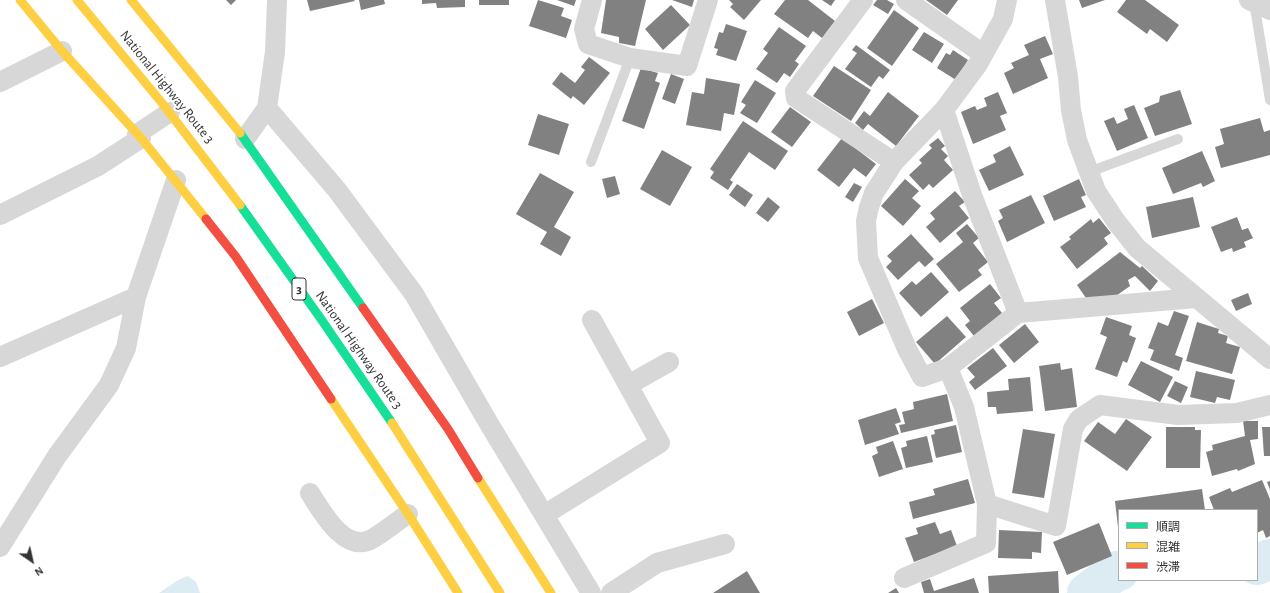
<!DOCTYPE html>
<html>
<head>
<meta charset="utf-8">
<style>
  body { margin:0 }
  #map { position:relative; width:1270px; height:593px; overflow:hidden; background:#fff; font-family:"Alegreya Sans","Noto Sans JP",sans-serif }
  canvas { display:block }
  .legend { position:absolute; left:1118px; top:509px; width:140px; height:72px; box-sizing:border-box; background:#fff; border:1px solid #adadad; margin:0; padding:5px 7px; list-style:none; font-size:12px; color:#333 }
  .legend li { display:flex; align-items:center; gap:8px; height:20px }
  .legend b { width:20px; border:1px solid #adadad }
  .north { position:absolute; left:12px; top:541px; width:40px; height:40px; -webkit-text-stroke:3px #fff; paint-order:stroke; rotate:146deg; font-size:11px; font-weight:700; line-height:16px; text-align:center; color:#333 }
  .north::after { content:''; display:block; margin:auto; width:14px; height:18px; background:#333; clip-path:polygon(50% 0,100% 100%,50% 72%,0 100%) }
</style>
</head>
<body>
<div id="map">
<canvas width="1270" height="593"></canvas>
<ul class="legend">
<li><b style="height:5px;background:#16e098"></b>順調</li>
<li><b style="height:5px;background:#ffcf43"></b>混雑</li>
<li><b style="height:5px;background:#f24e42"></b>渋滞</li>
</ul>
<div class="north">N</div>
</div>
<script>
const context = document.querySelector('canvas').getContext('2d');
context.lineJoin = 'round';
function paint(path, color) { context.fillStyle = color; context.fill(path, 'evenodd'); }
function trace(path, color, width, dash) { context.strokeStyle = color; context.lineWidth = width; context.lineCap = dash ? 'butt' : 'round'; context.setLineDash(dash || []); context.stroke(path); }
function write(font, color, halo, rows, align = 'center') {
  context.font = font + ' "Alegreya Sans",sans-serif'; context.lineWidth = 4; context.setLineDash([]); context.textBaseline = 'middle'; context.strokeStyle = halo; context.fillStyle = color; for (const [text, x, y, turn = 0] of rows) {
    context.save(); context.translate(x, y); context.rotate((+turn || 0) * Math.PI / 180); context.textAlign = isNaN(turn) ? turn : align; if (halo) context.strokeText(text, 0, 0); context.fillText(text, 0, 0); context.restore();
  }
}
const water = new Path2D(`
  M188,576L196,582L200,593H159L178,580Z`);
const river = new Path2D(`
  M1257,565L1270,559
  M1087,593L1116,571H1119`);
const building = new Path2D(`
  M226,0H236L231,5Z
  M307,0H354L355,1L310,11Z
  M359,0H384L385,4L361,10Z
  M422,0H465V7L437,8L436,3L422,4Z
  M479,0H509V5H479Z
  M538,0L564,8L561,16L572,20L566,38L529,26Z
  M557,0H576L574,6Z
  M606,0H646L635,46L619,43V37L601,33Z
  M672,0H694L692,7Z
  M729,0H761L744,20L730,7L733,4Z
  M785,0H808L835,21L822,38L813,31L808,38L774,14Z
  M822,0H835L831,6Z
  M877,0H887L894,4L888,14L873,5Z
  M926,0H958L947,15Z
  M1079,0H1105L1082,8Z
  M1126,0H1145L1179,25L1167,42L1150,29L1147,34L1117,12Z
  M671,5L690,25L663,50L645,29Z
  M894,10L919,28L892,66L867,48Z
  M726,24L747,31L736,61L716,55L718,49L714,48L719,32L723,33Z
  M779,27L806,46L795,61L799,64L790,77L784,73L777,83L756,69L768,53L763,49Z
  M924,32L944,44L932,63L912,50Z
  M1045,36L1053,54L1040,59L1048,78L1013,94L1004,73L1014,68L1011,63L1029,55L1024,45Z
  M856,45L890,70L883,79L879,76L871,87L845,69L857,53L852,50Z
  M953,50L968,60L956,80L937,68L946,53L950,55Z
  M589,57L610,73L584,105L573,96L571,99L552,84L561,72L575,83L585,70L581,67Z
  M834,66L871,90L851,121L813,96Z
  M641,68L658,73L655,81L660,83L644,129L622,121Z
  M671,74L684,79L675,104L662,99Z
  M706,78L740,84L734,115L724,113L721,131L686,125L692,92L704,94Z
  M755,80L776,93L757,123L740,113L746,105L741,102Z
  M1180,90L1192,124L1155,136L1144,108L1159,102L1160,96Z
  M888,92L919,116L896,146L868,124L863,130L855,123L864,111L870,116Z
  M998,92L1007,113L1000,116L1006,130L973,144L961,112L975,106L977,110L987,106L984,98Z
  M1134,105L1148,138L1117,151L1104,121L1114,117L1117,124L1128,119L1124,109Z
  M790,107L811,122L792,147L771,132Z
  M538,114L569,124L559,155L528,145Z
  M1260,118L1264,132L1270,130V155L1221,168L1215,147L1224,144L1220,129Z
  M743,121L788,151L775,170L749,152L730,180L733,182L728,190L710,178L714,172L710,169Z
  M842,138L876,164L866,177L854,168L839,187L817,170Z
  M938,138L945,146L941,149L948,156L944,160L953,170L933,188L929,184L923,190L909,175L922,163L919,160L932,148L929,145Z
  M1010,146L1024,175L989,191L979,170L996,162L993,155Z
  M662,150L692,167L670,206L640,189Z
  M1202,151L1215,181L1203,187L1201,183L1173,194L1162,168Z
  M540,173L574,192L554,227L571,237L561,256L540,244L547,232L516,214Z
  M615,176L620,194L607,198L602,179Z
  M905,179L919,191L912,198L921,206L903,226L881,206Z
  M1079,179L1086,195L1081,197L1086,207L1054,221L1043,196Z
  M854,183L862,187L853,202L845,197Z
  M737,184L753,195L745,207L729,195Z
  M955,191L965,202L959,206L969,218L940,243L926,227L935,219L930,213Z
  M1031,195L1045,223L1007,242L998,221L1003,218L999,210Z
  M768,197L780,207L768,222L756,213Z
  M1193,197L1200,227L1152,238L1146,207Z
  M1237,217L1242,230L1248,228L1253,238L1244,242L1246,247L1233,252L1232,248L1221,252L1211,227Z
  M1099,218L1111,233L1104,238L1108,244L1077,269L1060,247L1071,239L1069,237L1091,219L1093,223Z
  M967,224L979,238L973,243L988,262L978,270L982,275L959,292L936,264L963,242L956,233Z
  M911,234L934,259L925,267L919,261L898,280L886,267L892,261L887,256Z
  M1120,252L1140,268L1142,266L1158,281L1150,291L1135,276L1128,280L1130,286L1113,298H1086L1077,285Z
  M931,272L949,292L921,317L899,293L912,281L916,285Z
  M990,284L1001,298L994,303L1002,313L974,336L965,325L970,321L960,308Z
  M1248,293L1252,304L1236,311L1231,300Z
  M872,299L884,323L859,336L847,312Z
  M1174,311L1189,316L1175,355L1183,358L1179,371L1150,360L1154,350L1148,348L1158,322L1168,326Z
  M947,316L966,337L935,364L916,342Z
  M1106,317L1132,326L1129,335L1136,338L1127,363L1123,361L1117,377L1095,369L1107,337L1100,334Z
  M1197,322L1219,329L1218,333L1228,336L1226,343L1240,347L1232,374L1186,361Z
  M1025,324L1039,342L1014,363L999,345Z
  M993,348L1007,366L975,390L969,382L975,377L967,368Z
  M1141,361L1173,377L1160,402L1128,385Z
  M1060,363L1061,370L1072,368L1077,407L1045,411L1039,366Z
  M1196,371L1235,380L1230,400L1217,397L1215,403L1190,397Z
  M1030,377L1033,411L997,414L996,407H988L987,392L1009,390L1008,379Z
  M1175,381L1188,387L1181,403L1167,396Z
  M947,394L953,421L901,433L899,425L905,424L902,412L914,409L913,402Z
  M896,408L901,422L895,424L899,434L865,445L858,420Z
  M1126,419L1152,437L1127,471L1084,441L1098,422L1115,434Z
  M1243,421H1258V439L1250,440L1255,464L1238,471L1237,469L1212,476L1206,452L1213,450L1212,445L1245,436Z
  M956,425L962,452L936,458L931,435L935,434L934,430Z
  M1166,427H1195V430H1201L1200,468H1166Z
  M1262,427H1270V456H1264Z
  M1023,429L1055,434L1044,498L1012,493Z
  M927,436L933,462L906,468L901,448L907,446L906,441Z
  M893,441L903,469L879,477L872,456L878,453L876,447Z
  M968,479L975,503L913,519L909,502L935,495L933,489Z
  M1262,480L1270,499V536L1266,538L1263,530L1257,533V510H1214L1209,497L1230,488L1232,492Z
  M1270,481V490L1267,482Z
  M1202,489L1205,510H1119L1118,527L1115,501Z
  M935,522L940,534L951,530L957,546L914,562L905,538L918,534L916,528Z
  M1099,523L1112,556L1067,575L1053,542Z
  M999,530L1042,532L1041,553L1032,552V559L998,558Z
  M747,571L760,593H713Z
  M1058,571L1059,593H989L988,576Z
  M974,578L979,593H924L921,582L930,579L934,591Z
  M896,588L899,593H888Z`);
const lane = new Path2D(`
  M1254,2L1270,100
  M591,162L630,58
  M1089,172L1178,139`);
const street = new Path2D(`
  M592,0L584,29L588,44L630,58L687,66L708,0
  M863,0L795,91L796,98L894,162
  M906,0L983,54
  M1007,0L1003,19L978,64L944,110L894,162L874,193L869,207L866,221L868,258L907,349L922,377L948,368L1018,313L1196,298
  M1055,0L1068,77L1071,110L1077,140L1096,191L1115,220L1137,248L1270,359
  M1249,0L1270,10
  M0,82L62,51
  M267,108L337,190L414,294L488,422L591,593
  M944,110L972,195L1018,313
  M137,134L170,112
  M245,139L267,108L275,52L277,0
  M0,215L98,166L141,138
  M0,357L136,297
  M628,385L669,362
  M310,493C322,512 345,554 372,539C384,532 396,522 408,514
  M987,504L1056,526L1073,429L1079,419L1100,405L1178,415L1237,413L1270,405
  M544,515L660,443L592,320
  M0,547L57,456L109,385L126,348L136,297L176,180
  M904,578L986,543L987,504L964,407L948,368
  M611,593L657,563L725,544`);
const fast = new Path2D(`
  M240,133L363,308
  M240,205L321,319L392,423`);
const slow = new Path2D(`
  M20,0L62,51L141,138L206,219
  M77,0L162,103L240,205
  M131,0L240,133
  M331,399L408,514L458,593
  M392,423L500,593
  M478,478L551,593`);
const jam = new Path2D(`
  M206,219L236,257L331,399
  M363,308L448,429L478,478`);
const shields = [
  [299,289,14]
];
const shieldNames = [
  ["3",299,289]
];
const streetNames = [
  ["National Highway Route 3",167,87,51],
  ["National Highway Route 3",359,350,55]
];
paint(water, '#ddebf3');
trace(river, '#ddebf3', 40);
paint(building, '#818181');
trace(lane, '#d7d7d7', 10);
trace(street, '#d7d7d7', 20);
trace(fast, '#16e098', 9);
trace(slow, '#ffcf43', 9);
trace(jam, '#f24e42', 9);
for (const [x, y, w] of shields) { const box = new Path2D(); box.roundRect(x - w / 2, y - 11, w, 22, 3); context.fillStyle = '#fff'; context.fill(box); trace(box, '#333', 1); }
write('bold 13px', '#333', null, shieldNames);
write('14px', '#333', '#fff', streetNames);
</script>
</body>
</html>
